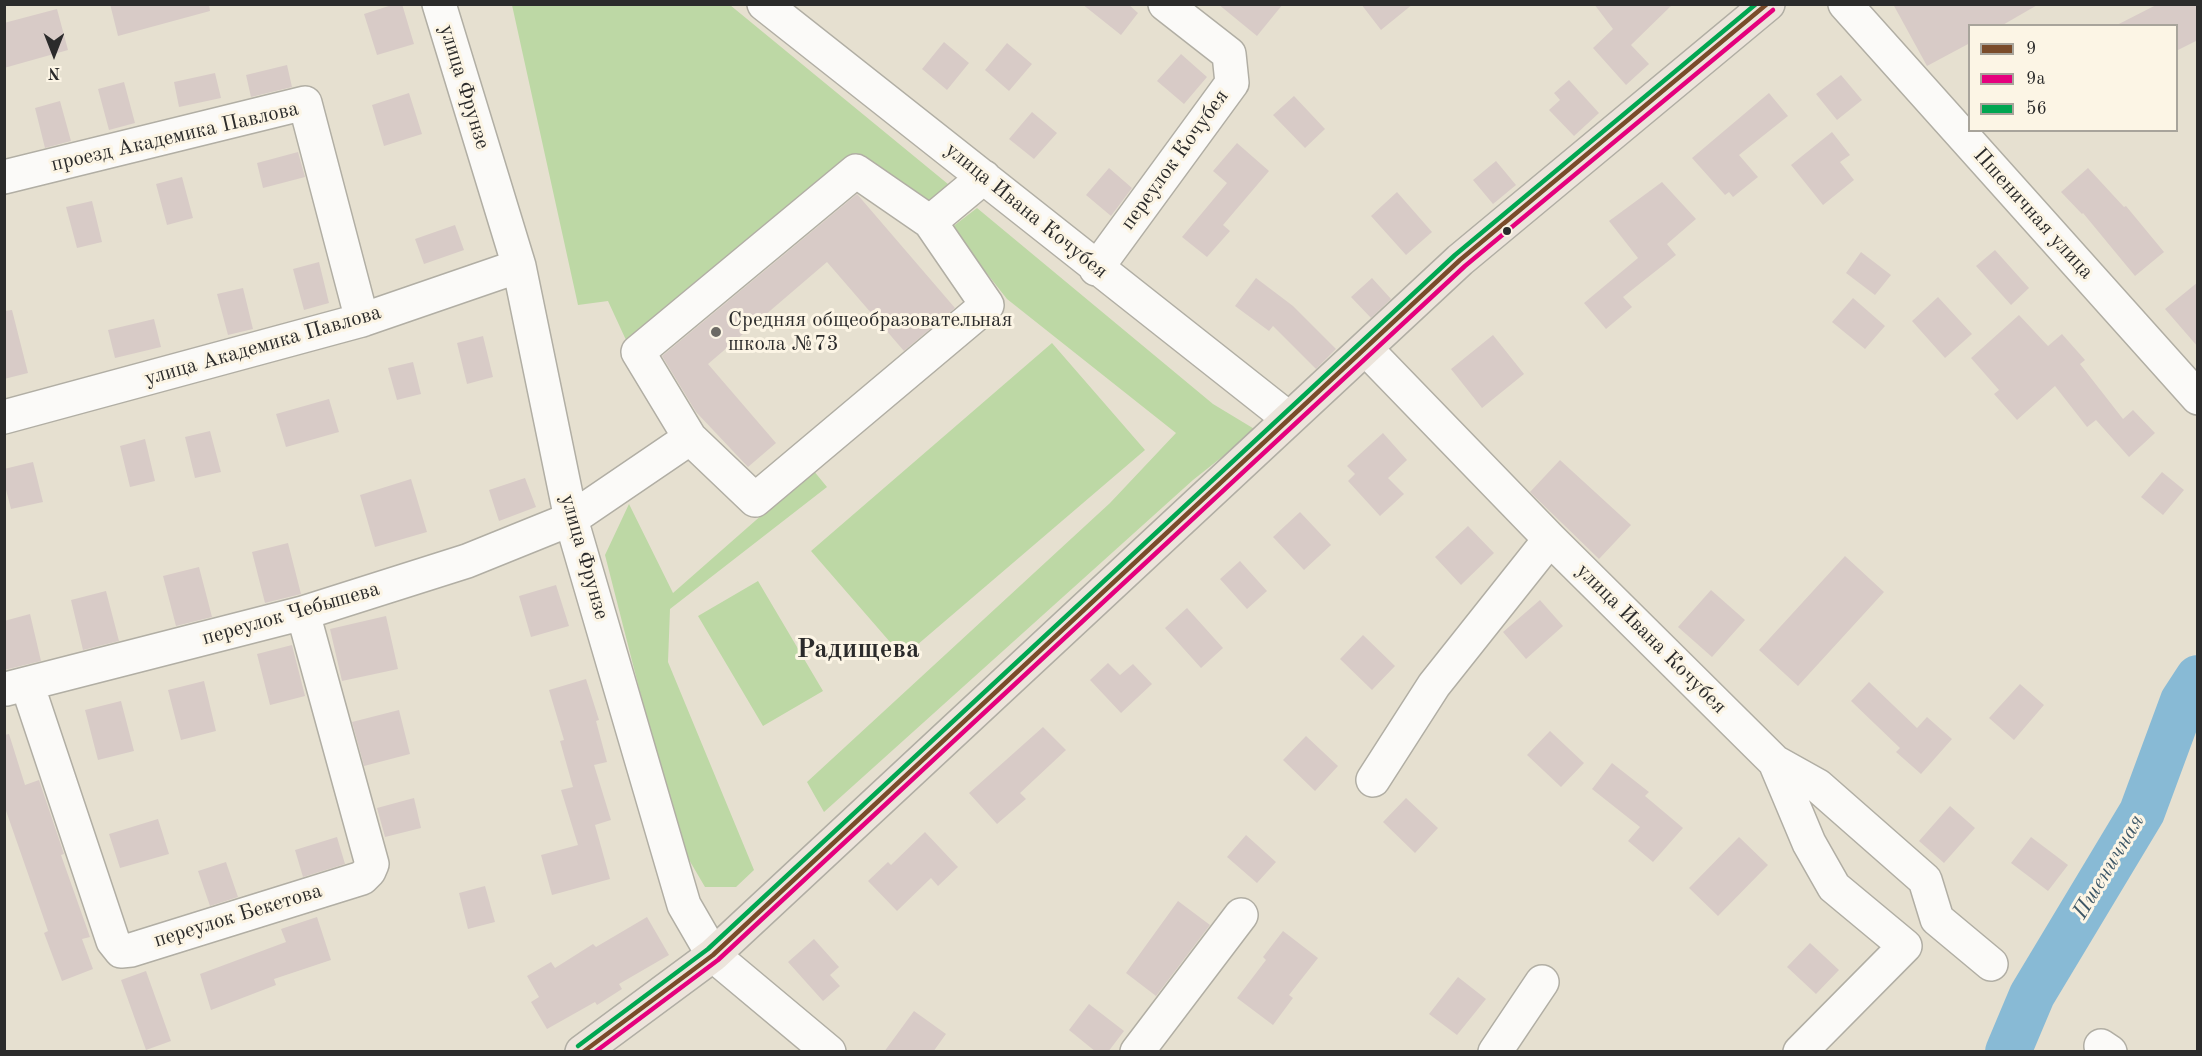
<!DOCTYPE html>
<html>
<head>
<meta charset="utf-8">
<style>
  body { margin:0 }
  #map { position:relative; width:2202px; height:1056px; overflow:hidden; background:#e6e0d0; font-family:"Old Standard TT",serif }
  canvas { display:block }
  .frame { position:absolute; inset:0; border:6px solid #2b2b2b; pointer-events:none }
  .legend { position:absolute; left:1968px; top:24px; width:210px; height:108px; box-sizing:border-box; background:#fcf5e5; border:2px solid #a8a49b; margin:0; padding:8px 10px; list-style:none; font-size:18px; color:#2b2b2b }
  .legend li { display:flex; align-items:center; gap:12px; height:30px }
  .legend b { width:30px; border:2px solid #a8a49b }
  .north { position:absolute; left:24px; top:24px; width:60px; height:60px; -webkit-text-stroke:4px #fcf5e5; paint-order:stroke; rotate:180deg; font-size:16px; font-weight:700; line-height:24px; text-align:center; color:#2b2b2b }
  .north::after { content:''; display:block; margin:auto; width:21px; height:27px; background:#2b2b2b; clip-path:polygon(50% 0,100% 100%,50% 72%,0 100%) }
</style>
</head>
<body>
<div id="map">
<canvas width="2202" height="1056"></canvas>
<div class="frame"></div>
<ul class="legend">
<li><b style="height:8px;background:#7a4b2a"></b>9</li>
<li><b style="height:8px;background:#e5007d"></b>9а</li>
<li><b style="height:8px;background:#00a651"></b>56</li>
</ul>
<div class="north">N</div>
</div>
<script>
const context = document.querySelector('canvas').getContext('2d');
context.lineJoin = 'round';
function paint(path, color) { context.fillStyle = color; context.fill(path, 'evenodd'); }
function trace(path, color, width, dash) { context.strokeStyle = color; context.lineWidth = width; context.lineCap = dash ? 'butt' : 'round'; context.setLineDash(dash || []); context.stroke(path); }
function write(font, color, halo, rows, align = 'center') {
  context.font = font + ' "Old Standard TT",serif'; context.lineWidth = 6; context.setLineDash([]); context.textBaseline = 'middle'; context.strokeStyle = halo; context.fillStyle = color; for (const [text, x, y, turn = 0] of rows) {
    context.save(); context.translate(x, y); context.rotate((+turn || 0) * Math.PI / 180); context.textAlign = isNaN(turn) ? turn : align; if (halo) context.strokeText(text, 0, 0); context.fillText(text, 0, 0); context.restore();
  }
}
const green = new Path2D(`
  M512,5H730L954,189L933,204L864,156L626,340L608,301L578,305Z
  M977,208L1213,404L1256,430L1193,480L824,812L807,782L1110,503L1176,433L1007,299L951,228Z
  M1052,343L1145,450L903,657L811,551Z
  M813,470L827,487L670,609L668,662L754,870L736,887H705L678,841L605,555L629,504L673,593Z
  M758,581L823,691L763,726L698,616Z`);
const river = new Path2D(`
  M2008,1052L2032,995L2142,812L2183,701L2198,678`);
const building = new Path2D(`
  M110,4H209L210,11L118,36Z
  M395,4H402L414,44L377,55L364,14Z
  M1082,4H1128L1138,13L1121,35Z
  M1218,4H1283L1257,36Z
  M1361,4H1413L1381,30Z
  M1594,4H1673L1631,45L1649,64L1626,85L1593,48L1613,29Z
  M1893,4H2039L2001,26H1970V43L1927,66Z
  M2158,4H2198V40L2176,51V26H2115Z
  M57,9L68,50L4,68V23Z
  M944,42L969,63L947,90L922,69Z
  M1007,43L1032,64L1009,91L985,70Z
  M1181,54L1207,77L1184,104L1157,81Z
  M287,65L292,87L251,97L246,75Z
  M215,73L221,98L179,107L174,82Z
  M1841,75L1862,100L1837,120L1816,94Z
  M1569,80L1599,113L1574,136L1549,110L1560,100L1554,93Z
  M124,82L135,123L109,130L98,89Z
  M409,93L422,134L384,146L372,105Z
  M1769,93L1788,116L1739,155L1758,177L1733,197L1729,192L1725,195L1692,158Z
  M1294,96L1325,129L1305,148L1273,115Z
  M60,101L71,141L45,148L35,108Z
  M1032,112L1057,133L1034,159L1009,139Z
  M1832,132L1850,155L1840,162L1854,180L1823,205L1791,165Z
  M1237,143L1269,171L1223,225L1230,231L1207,257L1182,237L1227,183L1213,171Z
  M298,152L305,177L263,188L257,163Z
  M1496,161L1516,185L1493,204L1473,180Z
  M1109,168L1132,188L1111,216L1086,195Z
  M2088,168L2124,207L2126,206L2164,252L2135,276L2083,213L2082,214L2061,192Z
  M182,177L193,218L167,225L156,184Z
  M1662,182L1696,219L1667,244L1676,255L1623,297L1632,307L1606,329L1584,303L1638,258L1609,221Z
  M1397,192L1432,232L1406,255L1371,216Z
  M857,194L955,308L904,351L827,262L708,364L776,443L748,467L696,412L662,356Z
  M92,201L102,242L77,248L66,207Z
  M455,225L464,250L424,264L415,239Z
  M1995,250L2029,288L2011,305L1976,266Z
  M1861,252L1891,275L1875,295L1846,273Z
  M319,262L329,303L304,310L293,269Z
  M1256,278L1293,306L1336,349L1316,369L1273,326L1269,331L1235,306Z
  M1372,278L1391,299L1371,318L1351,297Z
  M2198,282V347L2165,309Z
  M243,288L253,329L228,335L217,294Z
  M1938,297L1972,334L1945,358L1912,321Z
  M1853,298L1885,326L1865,349L1832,322Z
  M12,310L28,373L4,379V311Z
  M2019,315L2048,346L2062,334L2085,360L2080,364L2123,419L2133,410L2155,433L2129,457L2096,420L2087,427L2055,386L2017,420L1994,394L1999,390L1971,358Z
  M154,319L161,347L115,358L108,330Z
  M1493,335L1524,374L1482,408L1451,369Z
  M483,336L493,377L467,384L457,343Z
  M413,362L421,394L397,400L388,368Z
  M329,399L339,432L286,447L276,414Z
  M210,431L221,472L195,478L185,437Z
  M1383,433L1407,460L1388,478L1404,494L1380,516L1348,481L1355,474L1347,466Z
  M145,439L155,481L130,487L120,446Z
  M1560,460L1631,525L1599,559L1530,492Z
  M33,462L43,502L11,509L4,482V469Z
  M2162,472L2184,490L2163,515L2141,497Z
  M525,478L536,507L499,521L489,490Z
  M411,479L427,532L375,547L360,495Z
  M1300,512L1331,545L1304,570L1273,537Z
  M1468,526L1494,553L1461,585L1435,557Z
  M288,543L301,594L265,603L252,552Z
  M1845,556L1884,592L1798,686L1759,650Z
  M1240,561L1267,591L1247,609L1220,579Z
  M199,567L212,617L176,626L163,576Z
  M556,585L569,626L531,637L519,596Z
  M1711,590L1745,620L1712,657L1678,627Z
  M106,591L119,641L83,650L71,600Z
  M1540,600L1563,626L1526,659L1503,632Z
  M1187,608L1223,648L1201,668L1165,628Z
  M30,614L41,661L4,670V621Z
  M386,616L398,669L342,681L330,629Z
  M1363,635L1395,666L1372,690L1340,659Z
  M292,645L305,696L270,705L257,654Z
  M1108,663L1120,675L1133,664L1152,684L1121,713L1090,680Z
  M586,679L599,720L596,721L607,762L594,765L611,820L595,825L610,879L552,895L541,855L578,845L561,790L573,787L560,741L564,740L549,690Z
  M204,681L216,731L181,740L168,690Z
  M1869,682L1917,728L1927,717L1952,739L1921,774L1896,752L1900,748L1851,701Z
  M2020,684L2044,705L2014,740L1989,718Z
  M121,701L134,751L98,760L85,710Z
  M399,710L410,754L364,766L352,722Z
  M1043,727L1066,750L1020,793L1026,799L997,824L969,793Z
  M1550,731L1584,763L1561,787L1527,755Z
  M9,734L25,785L39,780L64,854L61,855L90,937L82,939L93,969L62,981L44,933L48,931L4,805V735Z
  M1306,736L1338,766L1315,791L1283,760Z
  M1612,763L1649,792L1645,796L1683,828L1653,862L1628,841L1640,827L1592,789Z
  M414,798L421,828L385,837L377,808Z
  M1406,798L1438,828L1415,853L1383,822Z
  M1950,806L1975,828L1944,863L1919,841Z
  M158,819L169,854L120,868L109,834Z
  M925,832L958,867L938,886L931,878L897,911L868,881L888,862L891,865Z
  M1246,835L1276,862L1257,883L1227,857Z
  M337,837L345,864L303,877L295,850Z
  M1739,837L1768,865L1718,916L1689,888Z
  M2031,837L2068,865L2048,891L2011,863Z
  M226,862L238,897L210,906L198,871Z
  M485,886L495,922L468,929L459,893Z
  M1178,901L1210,925L1156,996L1126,973Z
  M317,917L331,960L274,979L276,985L211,1010L200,974L286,942L281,929Z
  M647,917L669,955L619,984L622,989L597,1005L595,1002L547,1029L531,1002L539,997L527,976L551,962L555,968L593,944L596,947Z
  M1283,931L1318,958L1289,995L1293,998L1273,1025L1237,998L1266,960L1263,957Z
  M814,939L839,967L830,975L840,986L823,1001L788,962Z
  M1810,943L1839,970L1816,994L1787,967Z
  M146,971L171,1041L146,1050L121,980Z
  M1458,977L1486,999L1457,1035L1429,1014Z
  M1089,1004L1124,1031L1108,1052H1096L1069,1030Z
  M914,1011L946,1034L933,1052H884Z`);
const minor = new Path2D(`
  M439,4L519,266L571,519L684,905L713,955L829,1052
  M764,4L1288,418
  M1845,4L2198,398
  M4,177L305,103L362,320
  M930,222L856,171L638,352L690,438L755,500L987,305L930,222L984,177
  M1096,269L1232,83L1229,54L1165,4
  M1366,349L1550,539L1775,762L1818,786L1925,880L1937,919
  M4,417L362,320L519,266
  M27,684L113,941L121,951L131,950L362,878L369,871L372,864L303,613
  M6,689L303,613L467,561L571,519L690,438
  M1775,762L1809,843L1834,887L1905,946L1800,1052
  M1373,780L1434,685L1550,539
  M1937,919L1991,964
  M2101,1046L2110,1052
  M1137,1052L1241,915
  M1495,1052L1542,982`);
const major = new Path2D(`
  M582,1052L713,955L1460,260L1768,4`);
const bus1 = new Path2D(`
  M583,1052L713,955L1460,260L1767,4`);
const bus2 = new Path2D(`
  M595,1052L718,960L1465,266L1773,10`);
const bus3 = new Path2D(`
  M578,1046L708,949L1455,255L1756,4`);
const markers = [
  [1507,231,5,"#2b2b2b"],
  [716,332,6,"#6c6a65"]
];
const streetNames = [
  ["улица Фрунзе",464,87,73],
  ["проезд Академика Павлова",175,137,-13],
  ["переулок Кочубея",1175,160,-54],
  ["улица Ивана Кочубея",1026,211,39],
  ["Пшеничная улица",2033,214,48],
  ["улица Академика Павлова",263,346,-16],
  ["улица Фрунзе",584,557,74],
  ["переулок Чебышева",291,614,-16],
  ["улица Ивана Кочубея",1651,639,45],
  ["переулок Бекетова",238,916,-17]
];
const poiNames = [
  ["Средняя общеобразовательная",728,320],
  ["школа №73",728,344]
];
const waterNames = [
  ["Пшеничная",2109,867,-59]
];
const districtNames = [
  ["Радищева",858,650]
];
paint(green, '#bdd8a5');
trace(river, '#88bad5', 46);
paint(building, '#d8cbc7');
trace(minor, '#b1aea4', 36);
trace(major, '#b1aea4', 36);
trace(minor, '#fbfaf8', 33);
trace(major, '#ece4db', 33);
trace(bus1, '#7a4b2a', 4.5);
trace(bus2, '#e5007d', 4.5);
trace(bus3, '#00a651', 4.5);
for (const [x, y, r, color] of markers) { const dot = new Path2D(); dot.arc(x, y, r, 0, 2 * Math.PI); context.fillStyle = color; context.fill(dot); trace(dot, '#fcf5e5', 2); }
write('21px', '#2b2b2b', '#fcf5e5', streetNames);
write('21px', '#2b2b2b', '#fcf5e5', poiNames, 'left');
write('italic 22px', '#3d5767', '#fcf5e5', waterNames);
write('bold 27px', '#2b2b2b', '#fcf5e5', districtNames);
</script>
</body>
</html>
